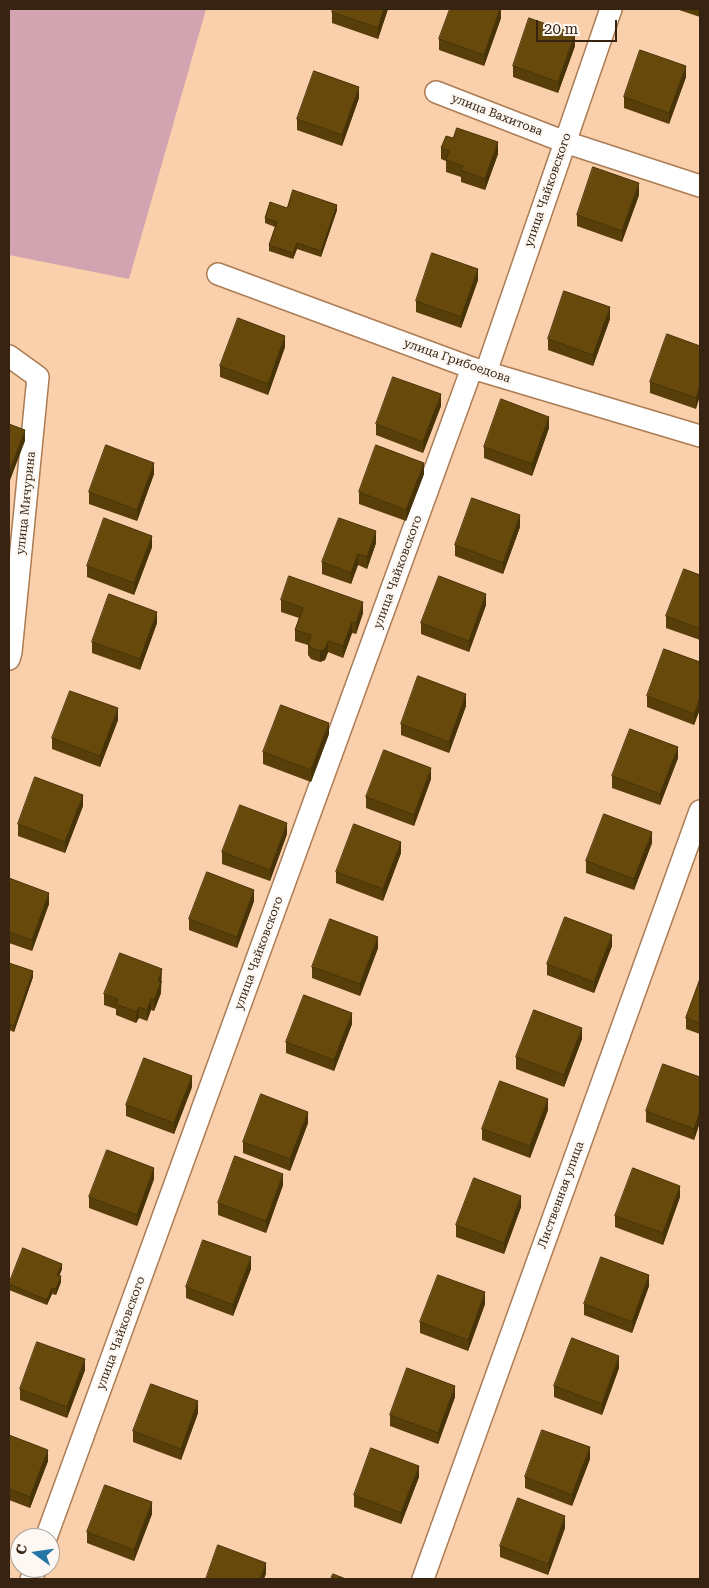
<!DOCTYPE html>
<html>
<head>
<meta charset="utf-8">
<style>
  body { margin:0 }
  #map { position:relative; width:709px; height:1588px; overflow:hidden; background:#f9cfac; font-family:"Roboto Serif",serif }
  canvas { display:block }
  .frame { position:absolute; inset:0; border:10px solid #362311; pointer-events:none }
  .north { position:absolute; left:10px; top:1528px; width:50px; height:50px; box-sizing:border-box; background:#fdf8f3; border:1px solid #ada399; border-radius:50%; rotate:284deg; font-size:14px; font-weight:700; line-height:20px; text-align:center; color:#362311 }
  .north::after { content:''; display:block; margin:auto; width:18px; height:22px; background:#2575a6; clip-path:polygon(50% 0,100% 100%,50% 72%,0 100%) }
  .scale { position:absolute; left:536px; top:20px; width:81px; height:22px; box-sizing:border-box; border:2px solid #362311; border-top:0; padding-left:6px; font-size:15px; line-height:18px; white-space:nowrap; color:#362311; -webkit-text-stroke:4px #fdf8f3; paint-order:stroke }
</style>
</head>
<body>
<div id="map">
<canvas width="709" height="1588"></canvas>
<div class="frame"></div>
<div class="north">С</div>
<div class="scale">20 m</div>
</div>
<script>
const context = document.querySelector('canvas').getContext('2d');
context.lineJoin = 'round';
function paint(path, color) { context.fillStyle = color; context.fill(path, 'evenodd'); }
function trace(path, color, width, dash) { context.strokeStyle = color; context.lineWidth = width; context.lineCap = dash ? 'butt' : 'round'; context.setLineDash(dash || []); context.stroke(path); }
function write(font, color, halo, rows, align = 'center') {
  context.font = font + ' "Roboto Serif",serif'; context.lineWidth = 5; context.setLineDash([]); context.textBaseline = 'middle'; context.strokeStyle = halo; context.fillStyle = color; for (const [text, x, y, turn = 0] of rows) {
    context.save(); context.translate(x, y); context.rotate((+turn || 0) * Math.PI / 180); context.textAlign = isNaN(turn) ? turn : align; if (halo) context.strokeText(text, 0, 0); context.fillText(text, 0, 0); context.restore();
  }
}
const green = new Path2D(`
  M9,9H206L129,279L9,255Z`);
const minor = new Path2D(`
  M436,92L565,142L700,186
  M218,274L472,368L700,436
  M9,356L38,377L11,652L9,659
  M486,372L611,9
  M46,1538L472,368
  M31,1579L36,1568
  M423,1579L700,811`);
const wall = new Path2D(`
  M333,9H388L378,39L332,23V12Z
  M501,9V18L484,66L439,50V39Z
  M676,9H700V17Z
  M575,46L558,93L513,77V66Z
  M686,77L669,124L624,108V97Z
  M359,98L342,146L297,130V119Z
  M441,148L498,154L485,190L461,182V177L446,172V161L441,159Z
  M639,195L622,242L577,226V215Z
  M337,210L321,257L297,249L293,259L269,251V245L275,227L265,223V218Z
  M478,280L461,328L416,312V301Z
  M610,319L593,366L548,350V339Z
  M700,346L696,409L650,393V382Z
  M285,347L268,395L220,377V366Z
  M441,406L423,453L376,435V424Z
  M549,428L532,476L484,458V447Z
  M154,474L137,521L89,504V492Z
  M424,474L406,521L359,504V492Z
  M520,527L503,574L455,556V545Z
  M376,543L367,569L358,565L351,584L322,574V562Z
  M152,547L134,595L87,577V566Z
  M700,575V640L666,628V616Z
  M281,600L363,613L356,634L352,633L343,658L328,652L325,660L320,662L311,659L308,655V645L295,641V630L299,618L281,612Z
  M486,605L469,652L421,634V623Z
  M157,623L140,670L92,653V642Z
  M700,662V709L694,725L647,707V696Z
  M466,706L449,753L401,735V724Z
  M118,720L100,767L52,749V738Z
  M329,734L311,782L263,764V752Z
  M678,758L660,805L612,788V776Z
  M431,779L414,826L366,808V797Z
  M83,806L65,853L18,836V824Z
  M287,834L270,881L222,864V852Z
  M652,843L634,890L586,873V861Z
  M401,853L383,901L336,883V872Z
  M9,878L49,904L32,951L9,943Z
  M254,901L237,948L189,930V919Z
  M612,946L594,993L547,975V964Z
  M378,948L360,996L312,978V967Z
  M9,963L33,977L14,1032L9,1030Z
  M700,979V1034L686,1029V1018Z
  M162,981L161,984V993L154,1011L151,1010L147,1021L139,1018L136,1023L116,1015V1009L104,1005V994Z
  M352,1024L334,1071L286,1053V1042Z
  M582,1039L564,1087L516,1069V1057Z
  M700,1077V1122L694,1140L646,1122V1111Z
  M192,1087L174,1134L126,1116V1105Z
  M548,1110L530,1158L482,1140V1129Z
  M308,1123L290,1171L243,1153V1142Z
  M154,1179L137,1226L89,1208V1197Z
  M283,1185L266,1233L218,1215V1203Z
  M680,1197L663,1245L615,1227V1216Z
  M521,1207L504,1254L456,1237V1225Z
  M62,1269L59,1276L61,1282L56,1295L52,1294L47,1305L9,1290V1284Z
  M251,1269L233,1316L186,1298V1287Z
  M649,1286L632,1333L584,1315V1304Z
  M485,1304L468,1351L420,1333V1322Z
  M619,1368L602,1415L554,1397V1386Z
  M85,1370L67,1418L20,1400V1389Z
  M455,1397L438,1444L390,1426V1415Z
  M198,1413L181,1460L133,1442V1431Z
  M9,1435L48,1461L30,1508L9,1500Z
  M590,1459L572,1506L525,1488V1477Z
  M419,1477L401,1524L354,1507V1495Z
  M152,1514L134,1561L87,1543V1532Z
  M565,1528L548,1575L500,1557V1546Z`);
const shadedWall = new Path2D(`
  M384,9H388L378,39V28Z
  M500,9L501,18L484,66V55Z
  M575,34V46L558,93V82Z
  M686,66V77L669,124V113Z
  M359,87V98L342,146V135Z
  M498,142V154L485,190V179Z
  M639,183V195L622,242V231Z
  M337,205V210L321,257V251Z
  M297,243V249L293,259V253Z
  M478,269V280L461,328V317Z
  M610,307V319L593,366V355Z
  M285,336V347L268,395V384Z
  M700,385V396L696,409V398Z
  M441,394V406L423,453V442Z
  M549,417V428L532,476V464Z
  M25,430V441L9,483V472Z
  M154,463V474L137,521V510Z
  M424,463V474L406,521V510Z
  M520,515V527L503,574V563Z
  M376,531V543L367,569V557Z
  M152,536V547L134,595V583Z
  M358,554V565L351,584V573Z
  M486,594V605L469,652V641Z
  M363,602V613L356,634V623Z
  M157,612V623L140,670V659Z
  M352,622V633L343,658V646Z
  M328,641V652L325,660L320,662V651Z
  M466,694V706L449,753V742Z
  M700,698V709L694,725V714Z
  M118,708V720L100,767V756Z
  M329,723V734L311,782V770Z
  M678,747V758L660,805V794Z
  M431,768V779L414,826V815Z
  M83,795V806L65,853V842Z
  M287,823V834L270,881V870Z
  M652,832V843L634,890V879Z
  M401,842V853L383,901V889Z
  M254,890V901L237,948V937Z
  M49,893V904L32,951V940Z
  M612,935V946L594,993V982Z
  M378,937V948L360,996V984Z
  M162,969L161,993L154,1011V1000L158,981Z
  M33,971V977L14,1032V1026Z
  M151,999V1010L147,1021V1010Z
  M139,1007V1018L136,1023V1012Z
  M352,1013V1024L334,1071V1060Z
  M582,1028V1039L564,1087V1075Z
  M192,1076V1087L174,1134V1123Z
  M548,1099V1110L530,1158V1146Z
  M700,1111V1122L694,1140V1129Z
  M308,1112V1123L290,1171V1159Z
  M154,1168V1179L137,1226V1215Z
  M283,1174V1185L266,1233V1221Z
  M680,1186V1197L663,1245V1233Z
  M521,1196V1207L504,1254V1243Z
  M251,1257V1269L233,1316V1305Z
  M62,1264V1269L57,1281V1275Z
  M649,1275V1286L632,1333V1322Z
  M61,1276V1282L56,1295V1289Z
  M52,1288V1294L47,1305V1300Z
  M485,1292V1304L468,1351V1340Z
  M619,1356V1368L602,1415V1404Z
  M85,1359V1370L67,1418V1407Z
  M455,1386V1397L438,1444V1433Z
  M198,1401V1413L181,1460V1449Z
  M590,1447V1459L572,1506V1495Z
  M48,1450V1461L30,1508V1497Z
  M419,1466V1477L401,1524V1513Z
  M152,1502V1514L134,1561V1550Z
  M565,1516V1528L548,1575V1564Z
  M266,1563V1574L264,1579H260Z`);
const building = new Path2D(`
  M333,9H384L378,28L332,12Z
  M450,9H500L484,55L439,39Z
  M529,18L575,34L558,82L513,66Z
  M640,50L686,66L669,113L624,97Z
  M314,71L359,87L342,135L297,119Z
  M457,128L498,142L485,179L461,170L463,166L446,160L449,151L441,148L446,136L453,138Z
  M593,167L639,183L622,231L577,215Z
  M293,190L337,205L321,251L297,243L293,253L269,245L277,222L265,218L270,202L287,208Z
  M432,253L478,269L461,317L416,301Z
  M564,291L610,307L593,355L548,339Z
  M238,318L285,336L268,384L220,366Z
  M667,334L700,346V385L696,398L650,382Z
  M393,377L441,394L423,442L376,424Z
  M501,399L549,417L532,464L484,447Z
  M9,424L25,430L9,472Z
  M106,445L154,463L137,510L89,492Z
  M376,445L424,463L406,510L359,492Z
  M472,498L520,515L503,563L455,545Z
  M104,518L152,536L134,583L87,566Z
  M339,518L376,531L367,557L358,554L351,573L322,562Z
  M684,569L700,575V629L666,616Z
  M289,576L363,602L356,623L352,622L343,646L328,641L325,649L320,651L311,648L308,643L311,635L295,630L303,608L281,600Z
  M439,576L486,594L469,641L421,623Z
  M109,594L157,612L140,659L92,642Z
  M664,649L700,662V698L694,714L647,696Z
  M418,676L466,694L449,742L401,724Z
  M70,691L118,708L100,756L52,738Z
  M281,705L329,723L311,770L263,752Z
  M630,729L678,747L660,794L612,776Z
  M384,750L431,768L414,815L366,797Z
  M35,777L83,795L65,842L18,824Z
  M240,805L287,823L270,870L222,852Z
  M604,814L652,832L634,879L586,861Z
  M354,824L401,842L383,889L336,872Z
  M207,872L254,890L237,937L189,919Z
  M9,878L49,893L32,940L9,932Z
  M565,917L612,935L594,982L547,964Z
  M330,919L378,937L360,984L312,967Z
  M120,953L162,969L158,981L161,982L154,1000L151,999L147,1010L139,1007L136,1012L116,1004L118,999L104,994Z
  M9,963L33,971L14,1026L9,1024Z
  M700,979V1023L686,1018Z
  M304,995L352,1013L334,1060L286,1042Z
  M534,1010L582,1028L564,1075L516,1057Z
  M144,1058L192,1076L174,1123L126,1105Z
  M663,1064L700,1077V1111L694,1129L646,1111Z
  M500,1081L548,1099L530,1146L482,1129Z
  M261,1094L308,1112L290,1159L243,1142Z
  M107,1150L154,1168L137,1215L89,1197Z
  M235,1156L283,1174L266,1221L218,1203Z
  M633,1168L680,1186L663,1233L615,1216Z
  M474,1178L521,1196L504,1243L456,1225Z
  M203,1240L251,1257L233,1305L186,1287Z
  M23,1248L62,1264L57,1275L61,1276L56,1289L52,1288L47,1300L9,1284Z
  M601,1257L649,1275L632,1322L584,1304Z
  M438,1275L485,1292L468,1340L420,1322Z
  M572,1338L619,1356L602,1404L554,1386Z
  M37,1342L85,1359L67,1407L20,1389Z
  M407,1368L455,1386L438,1433L390,1415Z
  M151,1384L198,1401L181,1449L133,1431Z
  M542,1430L590,1447L572,1495L525,1477Z
  M9,1435L48,1450L30,1497L9,1489Z
  M371,1448L419,1466L401,1513L354,1495Z
  M105,1485L152,1502L134,1550L87,1532Z
  M518,1498L565,1516L548,1564L500,1546Z
  M218,1545L266,1563L260,1579H206Z
  M333,1574L346,1579H331Z`);
const streetNames = [
  ["улица Вахитова",497,115,21],
  ["улица Чайковского",548,190,-71],
  ["улица Грибоедова",457,361,19],
  ["улица Мичурина",26,503,-84],
  ["улица Чайковского",398,572,-70],
  ["улица Чайковского",259,953,-70],
  ["Лиственная улица",561,1195,-70],
  ["улица Чайковского",121,1333,-70]
];
paint(green, '#d2a3b0');
trace(minor, '#ac7c53', 24);
trace(minor, '#fff', 21);
paint(wall, '#583f09');
paint(shadedWall, '#473308');
paint(building, '#66490b');
trace(building, '#473308', 1);
write('12px', '#362311', '#fdf8f3', streetNames);
</script>
</body>
</html>
